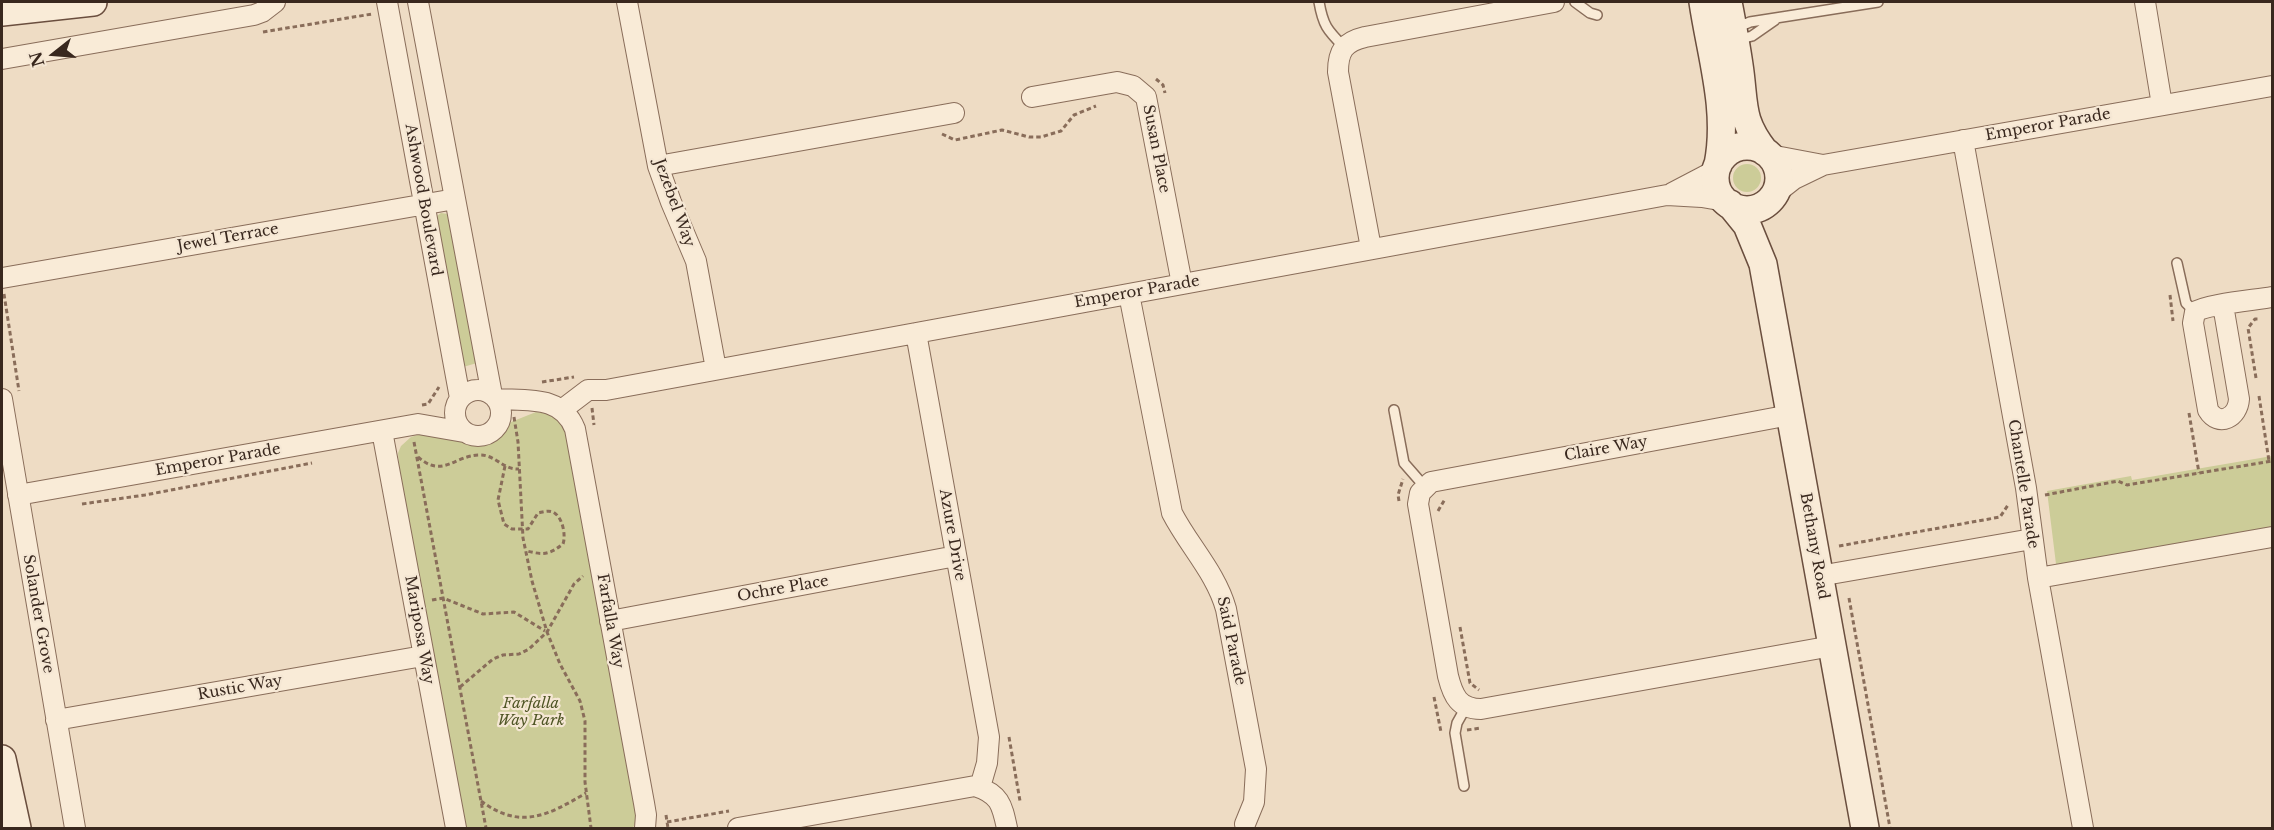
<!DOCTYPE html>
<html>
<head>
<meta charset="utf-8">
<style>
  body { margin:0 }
  #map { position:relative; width:2274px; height:830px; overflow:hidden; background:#eedcc4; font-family:"Libre Baskerville",serif }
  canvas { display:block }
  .frame { position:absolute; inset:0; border:3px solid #39281e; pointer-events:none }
  .north { position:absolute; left:24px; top:24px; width:60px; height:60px; -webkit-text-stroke:4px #f5e7d4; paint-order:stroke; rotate:253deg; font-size:16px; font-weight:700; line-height:24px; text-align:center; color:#39281e }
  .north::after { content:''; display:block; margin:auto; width:21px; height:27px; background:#39281e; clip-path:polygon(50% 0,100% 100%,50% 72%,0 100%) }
</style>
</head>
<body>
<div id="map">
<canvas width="2274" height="830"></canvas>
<div class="frame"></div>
<div class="north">N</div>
</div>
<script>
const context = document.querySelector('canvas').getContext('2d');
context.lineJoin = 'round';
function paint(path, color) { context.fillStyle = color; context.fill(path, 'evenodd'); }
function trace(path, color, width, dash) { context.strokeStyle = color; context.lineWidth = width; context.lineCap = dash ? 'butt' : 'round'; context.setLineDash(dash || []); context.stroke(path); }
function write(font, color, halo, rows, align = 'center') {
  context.font = font + ' "Libre Baskerville",serif'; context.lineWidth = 4.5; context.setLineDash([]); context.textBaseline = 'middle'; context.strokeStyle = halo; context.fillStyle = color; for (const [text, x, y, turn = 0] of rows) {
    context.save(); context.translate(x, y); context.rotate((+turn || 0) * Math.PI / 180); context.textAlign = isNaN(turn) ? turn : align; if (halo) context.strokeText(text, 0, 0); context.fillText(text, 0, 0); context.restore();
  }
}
const green = new Path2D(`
  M1733 178a14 14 0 1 1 28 0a14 14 0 1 1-28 0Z
  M441,213L448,214L450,218L477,363L463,367L434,218Z
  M536,412L555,415L565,429L636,811V821L633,828H465L399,466L398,453L401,446L411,437L421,434L448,433L472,442H483L493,438L511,422Z
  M2272,456V530L2056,564L2047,491L2131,476L2132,480Z`);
const path = new Path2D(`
  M263,32L372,14
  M1156,79L1163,85L1165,93
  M942,134L955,140L1002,130L1029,137H1041L1061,131L1074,115L1096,106
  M4,294L19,391
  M2170,295L2173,321
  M2256,378L2248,328L2255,319H2259
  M542,382L574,377
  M2259,396L2269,461
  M422,405L428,404L439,387
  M592,408L594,425
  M2189,413L2199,473
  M514,417L518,442L523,538L532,581L547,632L560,664L580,701L585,721V782L591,828
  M414,442L486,828
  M418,457C443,479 454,455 480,455C496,455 503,470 519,469
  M505,466L498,500L504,524L512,529H528L538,513C543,512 548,510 553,512C563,517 566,536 563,544C549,555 543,555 527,551
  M2045,495L2118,481L2127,485L2272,461
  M1399,501L1398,495L1403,479
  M82,504L145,495L312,463
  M1438,511L1445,499
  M1839,546L2000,517L2008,505
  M1849,598L1890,828
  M432,600L443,598L483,614L514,612L545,631
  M1460,627L1470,683L1479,690
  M460,687L493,659L503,655L519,654L529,649L547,632L574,584L583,576
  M1434,697L1441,732
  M1467,730L1481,728
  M1009,737L1020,801
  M481,801C520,830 547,816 586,793
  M666,815L668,828
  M667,822L729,811`);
const lane = new Path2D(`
  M1319,2C1323,25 1327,30 1344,47
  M1575,2L1590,13L1597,15
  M1736,28L1750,22L1878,2
  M1737,40L1752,36L1775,20
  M2177,263L2186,303L2195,312
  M1394,410L1404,463L1425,487
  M1464,786L1455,733L1457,723L1466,707`);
const street = new Path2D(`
  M387,2L460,398
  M418,2L492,395
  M627,2L658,166L671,202L696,261L716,369
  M2145,2L2162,105
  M2,59L254,15L262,12L275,2
  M1032,97L1117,82L1133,86L1146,97L1182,284
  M1963,140L2026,488L2038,578L2083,828
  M1770,155L1823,165
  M658,166L954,113
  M1672,193L1716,170
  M1775,194L1794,179L1823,165L2272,86
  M1371,248L1338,72C1338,51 1344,42 1365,37L1554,2
  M2,278L455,199
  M1129,294L1172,513C1189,546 1216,573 1226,609L1256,769L1254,802L1245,824
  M2223,305L2239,399C2238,417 2219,428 2208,410L2193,323L2195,312C2206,304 2256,300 2272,297
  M916,333L989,737L987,763L980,787
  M455 413a23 23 0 1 1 46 0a23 23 0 1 1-46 0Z
  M2,399L75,828
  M496,399C527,401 562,395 575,429L644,803L646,815L645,828
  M563,409L588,390H606L1667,195L1702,197L1725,201
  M1790,415L1431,482L1420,493L1418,504L1448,676C1453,696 1459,709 1481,709L1832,646
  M382,431L456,828
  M18,495L418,424L464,432
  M1819,576L2032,539
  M2038,578L2272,537
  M610,621L956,556
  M56,720L423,656
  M738,828L975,786C1000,794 1002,805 1007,828`);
const secondary = new Path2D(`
  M1703,2C1711,56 1729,110 1718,165
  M1728,2C1732,23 1736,44 1739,65C1745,104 1739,119 1765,152
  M2,12L93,2
  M1715 178a32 32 0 1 1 64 0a32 32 0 1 1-64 0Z
  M1730,204L1747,225L1763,264L1865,828
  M2,759L17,828`);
const streetNames = [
  ["Emperor Parade",2048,125,-10],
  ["Susan Place",1156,149,79],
  ["Ashwood Boulevard",423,200,80],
  ["Jezebel Way",674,203,70],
  ["Jewel Terrace",228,238,-10],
  ["Emperor Parade",1137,292,-10],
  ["Claire Way",1606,449,-10],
  ["Emperor Parade",218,460,-10],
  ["Chantelle Parade",2023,484,81],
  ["Azure Drive",952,535,80],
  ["Bethany Road",1814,546,80],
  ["Ochre Place",783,589,-10],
  ["Solander Grove",38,614,80],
  ["Farfalla Way",610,621,80],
  ["Mariposa Way",419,630,80],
  ["Said Parade",1231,641,78],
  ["Rustic Way",240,688,-10]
];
const parkNames = [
  ["Farfalla",531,704],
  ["Way Park",531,721]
];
paint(green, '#cccc98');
trace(lane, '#896d5a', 12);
trace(street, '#896d5a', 22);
trace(secondary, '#6a4e3e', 30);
trace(path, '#896d5a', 3, [4.5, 3]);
trace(lane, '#f9ebd7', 9);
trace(street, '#f9ebd7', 20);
trace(secondary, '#f9ebd7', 27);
write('15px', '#39281e', '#f5e7d4', streetNames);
write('italic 15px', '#4f5525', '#f5e7d4', parkNames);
</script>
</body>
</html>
